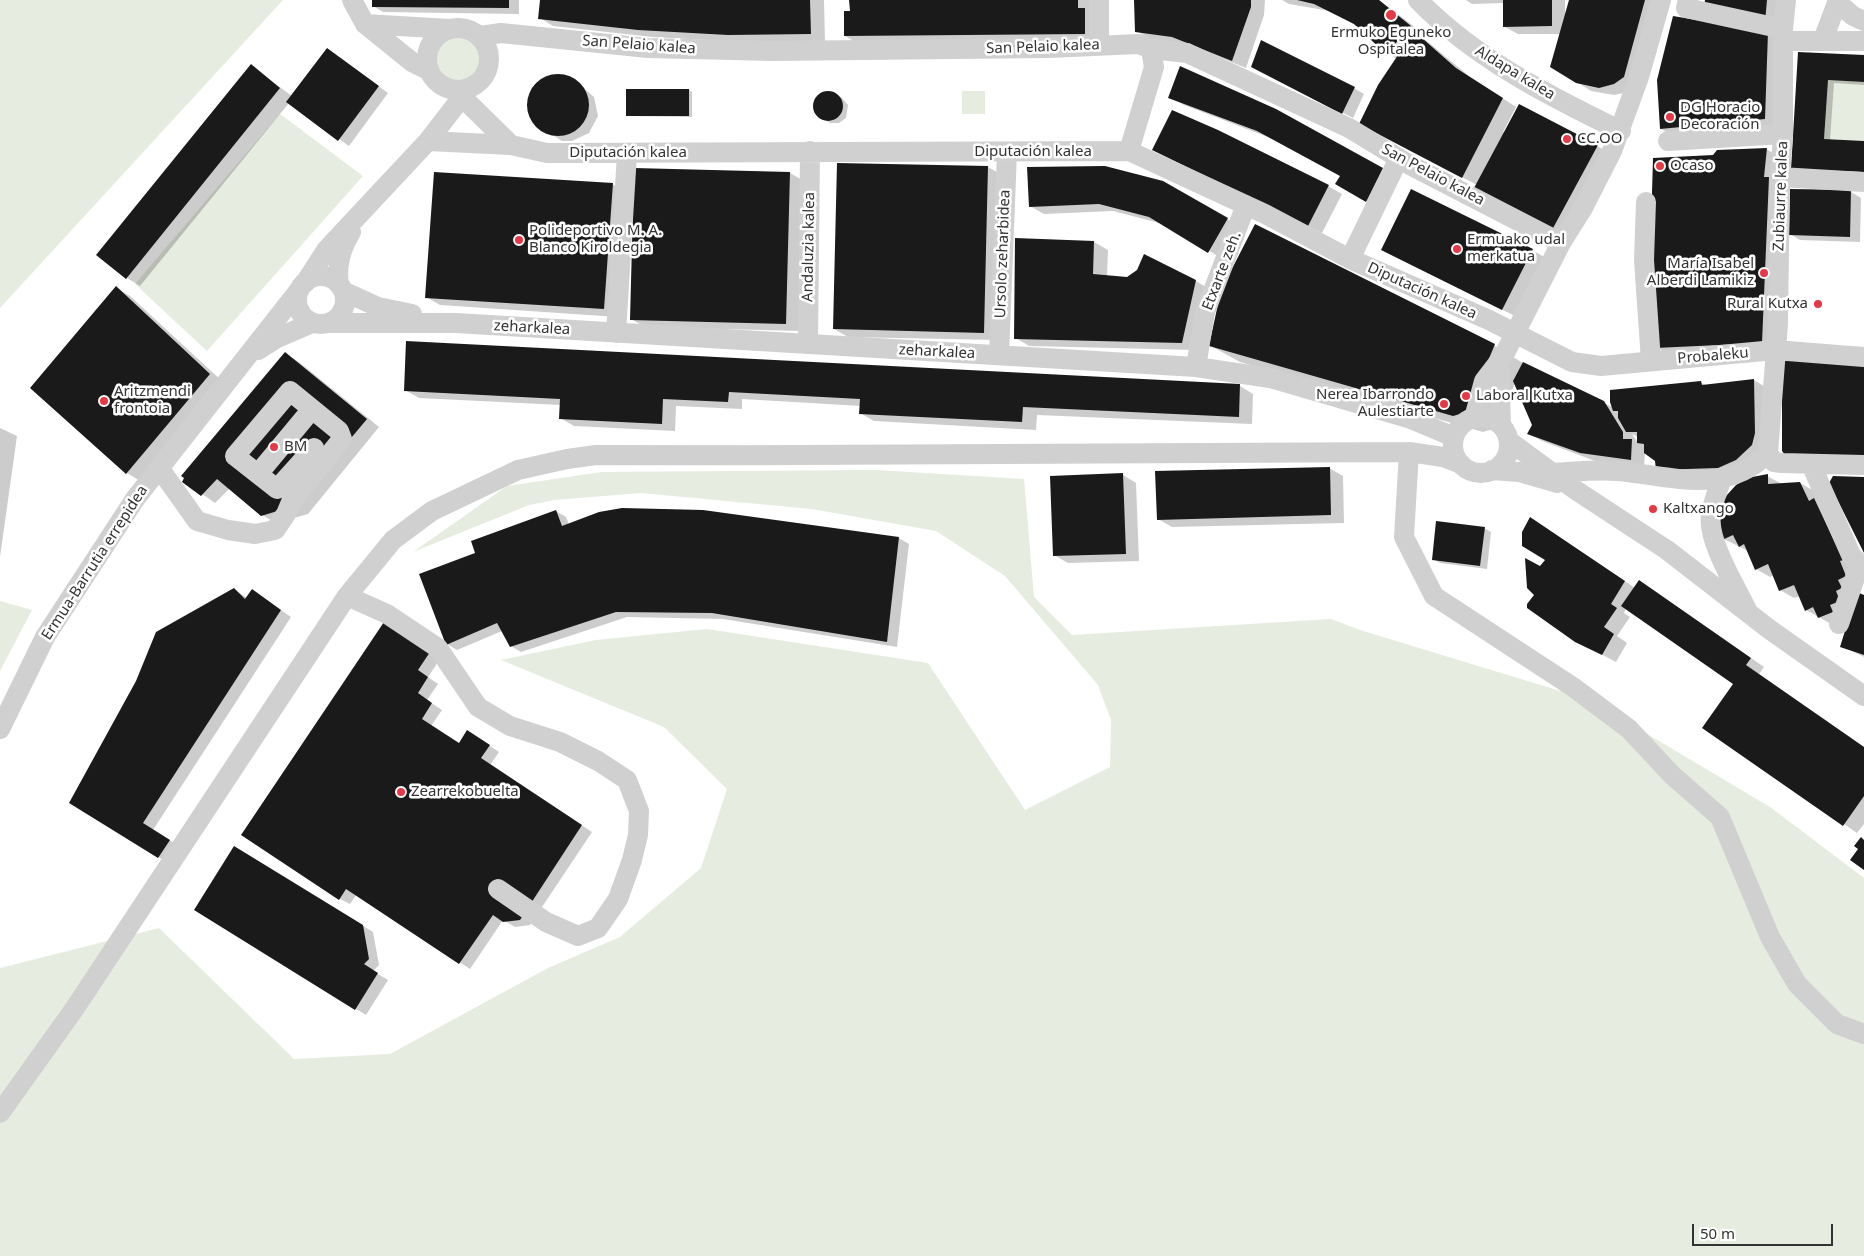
<!DOCTYPE html>
<html>
<head>
<meta charset="utf-8">
<style>
  body { margin:0 }
  #map { position:relative; width:1864px; height:1256px; overflow:hidden; background:#fff; font-family:"Noto Sans",sans-serif }
  canvas { display:block }
  .scale { position:absolute; left:1692px; top:1224px; width:141px; height:22px; box-sizing:border-box; border:2px solid #333; border-top:0; padding-left:6px; font-size:15px; line-height:18px; white-space:nowrap; color:#333; -webkit-text-stroke:4px #fff; paint-order:stroke }
</style>
</head>
<body>
<div id="map">
<canvas width="1864" height="1256"></canvas>
<div class="scale">50 m</div>
</div>
<script>
const context = document.querySelector('canvas').getContext('2d');
context.lineJoin = 'round';
function paint(path, color) { context.fillStyle = color; context.fill(path, 'evenodd'); }
function trace(path, color, width, dash) { context.strokeStyle = color; context.lineWidth = width; context.lineCap = dash ? 'butt' : 'round'; context.setLineDash(dash || []); context.stroke(path); }
function write(font, color, halo, rows, align = 'center') {
  context.font = font + ' "Noto Sans",sans-serif'; context.lineWidth = 5; context.setLineDash([]); context.textBaseline = 'middle'; context.strokeStyle = halo; context.fillStyle = color; for (const [text, x, y, turn = 0] of rows) {
    context.save(); context.translate(x, y); context.rotate((+turn || 0) * Math.PI / 180); context.textAlign = isNaN(turn) ? turn : align; if (halo) context.strokeText(text, 0, 0); context.fillText(text, 0, 0); context.restore();
  }
}
const green = new Path2D(`
  M0,0H283L0,308Z
  M435 58a23 23 0 1 1 46 0a23 23 0 1 1-46 0Z
  M1828,80L1864,82V141L1824,139Z
  M962,91H985V114H962Z
  M280,114L363,176L207,351L135,284Z
  M876,470L1024,479L1034,597L1072,635L1331,619L1360,630L1590,700L1770,807L1864,878V1256H0V968L159,928L294,1059L390,1054L548,968L620,937L701,868L727,789L664,727L501,660L596,640L707,629L928,663L1025,810L1110,767L1111,720L1098,685L1005,576L936,531L812,509L641,493L554,500L529,505L413,552L507,486L602,472Z
  M0,601L32,610L0,671Z`);
const shadow = new Path2D(`
  M373,0H519V14L383,12L373,6Z
  M542,0H824L825,42H743L652,37L553,26L540,18Z
  M851,0H1092L1099,41L859,44L845,36L851,12Z
  M1135,0H1265L1264,15L1246,68L1187,44L1150,39L1137,31Z
  M1282,0H1379L1424,34L1422,37L1470,77L1516,107L1503,132L1597,146L1611,154L1566,237L1477,185L1374,131L1397,59L1387,53L1357,26L1330,11L1289,4Z
  M1466,0H1565V15L1570,0H1660L1628,92L1614,95L1591,91L1577,82L1561,34H1518L1505,27L1504,3L1472,4Z
  M1706,0H1778L1775,27Z
  M1767,33L1781,41L1779,127L1675,137L1661,129Z
  M328,49L388,93L349,146L289,103L140,286L127,278L251,66L292,96Z
  M1799,53L1864,56V85L1834,83L1830,140L1864,142L1799,172Z
  M1263,72L1354,88L1364,94L1353,118Z
  M559,76L568,78L579,84L594,97L598,116L589,133L572,141H562L551,134L534,124L530,116L529,96L540,81Z
  M689,90L692,92V117L627,116V91Z
  M821,93L835,94L842,98L848,105L846,118L839,123H830L816,113L814,104Z
  M1170,97L1382,170L1396,177L1381,208L1350,192L1342,176L1273,139L1184,105Z
  M1766,149L1780,157L1776,350L1670,355L1656,347L1713,156Z
  M1154,150L1328,186L1342,194L1322,233Z
  M988,167L1002,175L998,340L848,337L834,329Z
  M636,169L790,173L804,181L800,331L645,327L631,319Z
  M1163,182L1241,227L1223,259L1163,224L1113,211L1044,214L1030,206Z
  M612,184L626,192L618,317L440,305L426,297Z
  M1851,192L1861,198L1860,242L1800,240L1790,234Z
  M1255,226L1495,346L1523,363L1614,408L1701,383L1706,385L1754,380L1767,388L1769,441L1750,467L1671,477L1656,461L1645,452L1644,467L1595,461L1542,441L1529,434L1534,426L1515,383L1496,428L1483,432L1240,362L1211,346ZM1632,434L1638,437V443Z
  M1016,240L1094,242L1108,250L1107,277L1196,281L1209,289L1196,350L1029,346L1016,338Z
  M1382,250H1532L1546,258L1517,317Z
  M116,288L130,296L223,382L140,481L127,473Z
  M285,354L299,362L379,427L308,514L276,523L262,515L230,488L215,503L184,481Z
  M1240,386L1253,394L1252,424L1037,415L1036,430L874,421L860,413L861,406L742,399V409L676,406L675,431L574,426L560,418L561,405L419,398L405,390Z
  M0,428L17,436L0,557Z
  M1329,468L1343,476L1344,523L1172,527L1158,519Z
  M1123,475L1136,483L1139,561L1068,563L1054,555Z
  M1767,476L1782,484L1800,483L1814,491L1856,568L1833,625L1806,610L1800,596L1794,598L1780,590L1774,575L1770,577L1756,569L1748,551L1724,539Z
  M556,511L566,517L569,525L899,538L909,544L897,647L723,619L627,617L521,652L511,646L502,631L457,650L447,644L477,554Z
  M1544,527L1635,588L1639,582L1653,590L1764,667L1759,674L1864,747V824L1857,833L1704,728L1735,683L1626,608L1624,613L1630,617L1617,636L1627,643L1616,662L1576,641L1535,595L1540,567L1547,560Z
  M1484,528L1491,532L1487,569L1440,563L1433,559Z
  M234,589L247,598L262,597L291,617L153,830L179,846L168,863L70,802Z
  M1864,596V657L1842,646Z
  M386,620L442,656L428,677L438,684L427,700L442,710L431,726L459,744L478,738L499,752L490,765L592,832L530,925L515,927L503,920L470,969L356,895L350,904L340,899Z
  M245,853L373,932L379,965L373,971L388,980L366,1015L195,910Z`);
const building = new Path2D(`
  M372,0H509V8L372,7Z
  M540,0H810L811,34L728,35L638,30L538,19Z
  M849,0H1078V8H1085V34L844,36V11H850Z
  M1134,0H1251V7L1232,61L1172,37L1135,32Z
  M1297,0H1379L1411,26L1386,54L1354,24L1314,4Z
  M1503,0H1552V26L1503,27Z
  M1569,0H1645L1624,77L1614,84L1599,88L1576,83L1550,67Z
  M1705,0H1767L1765,22L1703,13Z
  M1673,16L1768,32L1765,119L1660,129L1657,80Z
  M1414,31L1456,68L1503,98L1462,178L1359,124L1378,85Z
  M1261,40L1355,87L1342,114L1251,67Z
  M327,48L379,86L338,141L286,102Z
  M1798,52L1864,55V82L1828,80L1824,139L1864,141V172L1791,169Z
  M251,64L280,88L126,279L96,255Z
  M1180,66L1276,109L1383,168L1366,202L1335,184L1340,176L1257,131L1168,98Z
  M527 105a31 31 0 1 1 62 0a31 31 0 1 1-62 0Z
  M626,89H689V116H626Z
  M813 106a15 15 0 1 1 30 0a15 15 0 1 1-30 0Z
  M1519,104L1598,145L1552,230L1474,188Z
  M1172,110L1218,130L1329,185L1308,226L1152,150Z
  M1767,148L1764,177H1769L1762,343L1655,348L1650,261L1653,158L1713,155L1717,150Z
  M837,163L988,166L984,333L833,329Z
  M1105,166L1163,181L1228,218L1208,253L1149,217L1099,204L1029,207L1027,167Z
  M634,168L790,172L786,324L630,320Z
  M434,172L613,183L604,309L425,298Z
  M1411,189L1533,249L1502,310L1381,250Z
  M1790,189L1851,190L1850,237L1789,235Z
  M1255,224L1495,344L1467,412L1453,416L1209,346L1221,290Z
  M1015,238L1094,241L1093,274L1127,277L1137,270L1144,254L1196,280L1182,343L1014,339Z
  M116,286L210,374L126,474L30,388Z
  M406,341L1240,384L1239,417L1023,407L1022,422L859,414L860,399L729,392L728,402L663,399L662,424L559,419L560,399L404,391Z
  M285,352L367,419L294,506L261,516L217,479L201,496L182,482L184,478L181,476Z
  M1785,359L1864,366V459H1788L1782,451V366Z
  M1523,362L1604,401L1623,432V439H1632L1631,460L1580,453L1527,434L1532,425L1513,381Z
  M1754,379L1755,433L1752,445L1736,460L1718,468L1656,470L1655,461L1644,453V444L1637,443V432H1626L1618,418V411H1613L1610,402V390L1701,381L1702,385Z
  M1330,467L1331,515L1157,520L1155,471Z
  M1123,473L1126,554L1053,556L1050,476Z
  M1768,474V484L1800,482L1809,501L1814,498L1843,560L1840,561L1846,576L1838,580L1842,588L1836,591L1840,601L1830,605L1833,612L1818,618L1813,607L1805,611L1794,585L1779,591L1768,564L1755,570L1744,544L1739,547L1733,535L1722,540L1719,527L1721,507L1727,495L1736,485L1747,478Z
  M1833,476L1864,477V553L1829,483Z
  M622,508L703,510L899,537L887,642L712,613L616,612L510,647L497,623L446,645L419,574L475,553L471,541L556,510L562,526L599,512Z
  M1530,517L1625,581L1611,604L1617,608L1604,627L1614,634L1602,655L1575,642L1527,608V604L1534,595L1527,588L1525,558L1540,566L1545,560L1522,546V532Z
  M1436,521L1485,527L1480,566L1432,560Z
  M1639,580L1751,658L1746,665L1864,747V796L1843,826L1702,728L1733,684L1621,606Z
  M234,588L245,599L252,589L281,610L143,823L170,840L158,858L69,803L136,681L156,632Z
  M1857,592L1864,595V655L1840,647Z
  M386,619L432,649L418,670L428,677L418,693L432,703L422,719L459,743L467,730L490,745L481,758L582,825L520,920L503,922L493,915L459,964L346,889L339,900L241,835Z
  M1861,837L1864,840V870L1850,860L1858,849L1854,846Z
  M234,846L363,925L369,959L364,964L378,973L355,1010L194,910Z`);
const minor = new Path2D(`
  M352,0L365,24L412,62L428,70
  M1418,0C1474,58 1549,96 1621,131
  M1688,0L1686,8L1783,29
  M1838,3L1853,16L1864,21
  M365,24L450,29
  M427 59a31 31 0 1 1 62 0a31 31 0 1 1-62 0Z
  M480,36L501,33L648,48L772,51L1048,48L1139,44L1151,49L1187,53L1349,128L1410,165L1561,243
  M1823,40L1838,0
  M1784,41H1864
  M1099,44V0
  M462,97L511,145
  M428,141L511,145L547,153L1129,151L1265,214L1350,259L1489,320L1572,362L1601,366L1775,350L1864,357
  M1668,141L1783,134
  M1129,151L1154,67L1151,49
  M1780,177L1864,182
  M1646,202L1644,260L1651,361
  M1350,259L1399,158
  M297 300a24 24 0 1 1 48 0a24 24 0 1 1-48 0Z
  M305,283L327,249L428,141L469,88
  M339,285C336,265 341,249 351,232
  M343,291L378,307L412,314
  M328,323H456L1196,367L1270,378L1411,419L1454,437
  M616,333L627,154
  M808,344L810,151
  M258,350L277,338L312,323
  M999,355L1007,152
  M1499,363L1501,425
  M1196,367L1205,312L1246,205
  M1453 445a28 28 0 1 1 56 0a28 28 0 1 1-56 0Z
  M1474,418L1484,381L1504,355L1561,243L1583,208L1612,151L1639,77L1661,0
  M1509,441L1577,491L1667,550L1769,629L1864,696
  M1409,452L1404,537L1434,596L1573,687L1629,729L1672,775L1720,817L1770,937L1797,984L1837,1024L1864,1034
  M1768,453L1778,324L1780,177L1783,134V29L1786,0
  M1768,453L1774,462L1782,463L1864,465
  M1811,464L1851,555L1864,569
  M160,469L197,521L228,530L255,534L275,530L286,514L291,502L342,439L339,431L290,391L235,456L277,489L314,448
  M1492,470L1519,472L1557,483
  M1552,473C1574,472 1596,469 1618,471C1670,476 1726,496 1768,453
  M258,474L312,409
  M1722,478C1718,490 1712,503 1711,516C1707,540 1736,587 1747,610
  M347,596L387,614L438,648L478,707L510,726L560,742L598,761L627,780L639,811L638,835L632,860L618,899L598,928L578,936L546,922L498,889
  M1839,624L1859,566
  M0,729L45,637L135,499L300,289
  M0,1113L75,1008L347,596L393,540L432,511L518,470L567,459L596,455C867,456 1138,454 1409,452L1443,457L1461,464`);
const markers = [
  [1391,15,6,"#e63946"],
  [1670,117,5,"#e63946"],
  [1567,139,5,"#e63946"],
  [1660,166,5,"#e63946"],
  [519,240,5,"#e63946"],
  [1457,249,5,"#e63946"],
  [1764,273,5,"#e63946"],
  [1818,304,5,"#e63946"],
  [1466,396,5,"#e63946"],
  [104,401,5,"#e63946"],
  [1444,404,5,"#e63946"],
  [274,447,5,"#e63946"],
  [1653,509,5,"#e63946"],
  [401,792,5,"#e63946"]
];
const poiNames = [
  ["Ermuko Eguneko",1391,33,"center"],
  ["Ospitalea",1391,50,"center"],
  ["DG Horacio",1680,108],
  ["Decoración",1680,125],
  ["CC.OO",1577,139],
  ["Ocaso",1670,166],
  ["Polideportivo M. A.",529,231],
  ["Blanco Kiroldegia",529,248],
  ["Ermuako udal",1467,240],
  ["merkatua",1467,257],
  ["María Isabel",1754,264,"right"],
  ["Alberdi Lamikiz",1754,281,"right"],
  ["Rural Kutxa",1808,304,"right"],
  ["Aritzmendi",114,392],
  ["frontoia",114,409],
  ["Nerea Ibarrondo",1434,395,"right"],
  ["Aulestiarte",1434,412,"right"],
  ["Laboral Kutxa",1476,396],
  ["BM",284,447],
  ["Kaltxango",1663,509],
  ["Zearrekobuelta",411,792]
];
const streetNames = [
  ["San Pelaio kalea",639,45,4],
  ["San Pelaio kalea",1043,47,-2],
  ["Aldapa kalea",1515,73,31],
  ["Diputación kalea",1033,152],
  ["Diputación kalea",628,153],
  ["San Pelaio kalea",1433,175,28],
  ["Zubiaurre kalea",1781,196,-88],
  ["Andaluzia kalea",809,247,-89],
  ["Ursolo zeharbidea",1003,254,-88],
  ["Etxarte zeh.",1222,271,-69],
  ["Diputación kalea",1422,291,24],
  ["zeharkalea",532,328,3],
  ["zeharkalea",937,352,3],
  ["Probaleku",1713,356,-5],
  ["Ermua-Barrutia errepidea",95,563,-57]
];
paint(green, '#e6ecdf');
paint(shadow, '#0003');
paint(building, '#1a1a1a');
trace(minor, '#d0d0d0', 20);
for (const [x, y, r, color] of markers) { const dot = new Path2D(); dot.arc(x, y, r, 0, 2 * Math.PI); context.fillStyle = color; context.fill(dot); trace(dot, '#fff', 2); }
write('15px', '#333', '#fff', poiNames, 'left');
write('15px', '#333', '#fff', streetNames);
</script>
</body>
</html>
